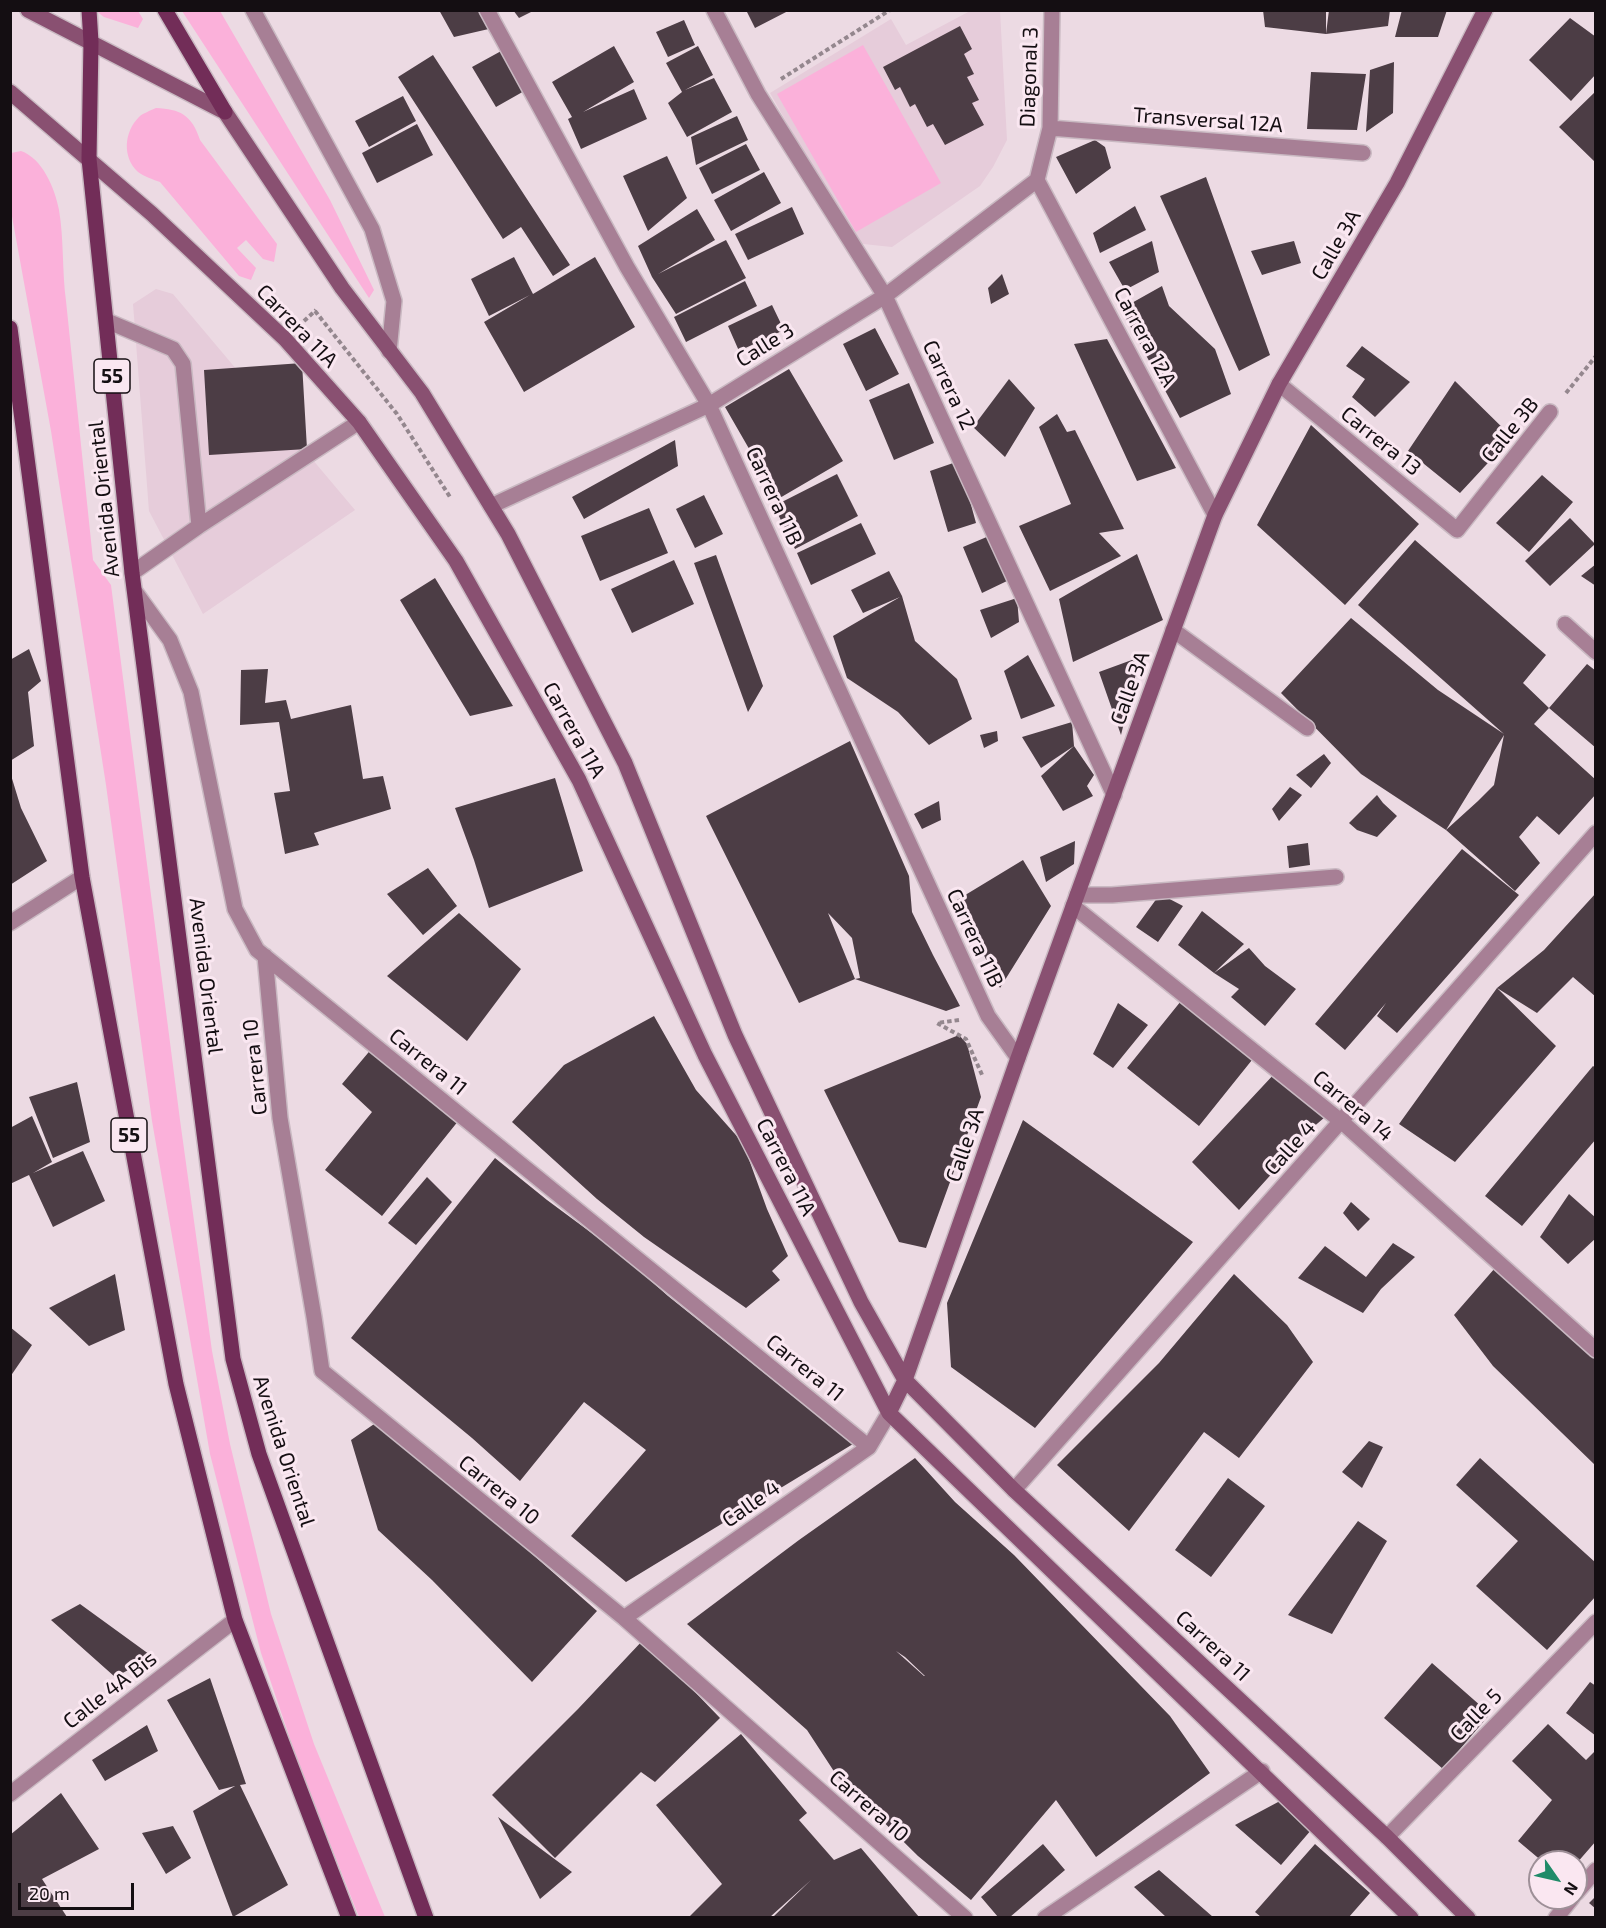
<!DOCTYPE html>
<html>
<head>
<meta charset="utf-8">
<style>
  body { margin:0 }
  #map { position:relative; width:1606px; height:1928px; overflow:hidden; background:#ecdae3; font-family:"Exo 2",sans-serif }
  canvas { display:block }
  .frame { position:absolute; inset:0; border:12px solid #140e12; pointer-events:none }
  .north { position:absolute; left:1528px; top:1850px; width:60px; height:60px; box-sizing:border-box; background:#fae7f1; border:2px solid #9e9098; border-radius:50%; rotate:124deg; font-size:16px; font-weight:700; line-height:24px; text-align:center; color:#140e12 }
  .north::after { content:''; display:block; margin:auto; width:21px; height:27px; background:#208b69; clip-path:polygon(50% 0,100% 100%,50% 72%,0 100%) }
  .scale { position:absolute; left:18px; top:1883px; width:116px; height:27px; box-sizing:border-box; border:3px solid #140e12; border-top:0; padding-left:8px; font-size:18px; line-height:21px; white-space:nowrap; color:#140e12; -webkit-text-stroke:4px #fae7f1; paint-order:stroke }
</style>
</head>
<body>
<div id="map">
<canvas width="1606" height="1928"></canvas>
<div class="frame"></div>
<div class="north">N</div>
<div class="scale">20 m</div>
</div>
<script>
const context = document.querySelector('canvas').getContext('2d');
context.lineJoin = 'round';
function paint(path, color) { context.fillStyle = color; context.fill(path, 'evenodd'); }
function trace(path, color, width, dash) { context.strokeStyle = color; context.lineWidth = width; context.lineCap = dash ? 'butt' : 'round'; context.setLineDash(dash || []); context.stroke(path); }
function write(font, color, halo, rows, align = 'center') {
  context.font = font + ' "Exo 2",sans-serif'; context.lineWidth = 6; context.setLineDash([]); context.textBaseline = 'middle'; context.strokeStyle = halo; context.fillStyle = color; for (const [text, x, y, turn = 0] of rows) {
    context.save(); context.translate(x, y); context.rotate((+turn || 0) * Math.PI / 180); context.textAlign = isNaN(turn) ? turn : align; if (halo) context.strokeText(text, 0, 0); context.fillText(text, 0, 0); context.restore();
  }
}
const built = new Path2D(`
  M970,11H1000L1007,140L993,167L980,186L892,247L854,243L770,93L891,19L906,45Z
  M156,289L173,294L355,510L203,614L149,511L133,304Z`);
const green = new Path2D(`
  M96,11H138L143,19L138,28L104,17Z
  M182,11H220L330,200L374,290L369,298Z
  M863,45L941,183L856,232L777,94Z
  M156,108C180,109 192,115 200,140L277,244L274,262L263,259L246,240L237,248L256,268L251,280L239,276L160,182C152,179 145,177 138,172C122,157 124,132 139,117C143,113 150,111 156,108Z
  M21,151C42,158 55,188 59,210C64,239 62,271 66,301C75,387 84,474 93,560L111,585L180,1120L212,1351L230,1444L271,1614L314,1744L385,1917H359L299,1765L261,1653L210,1454L152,1121L106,785L51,431L11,211V153Z`);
const building = new Path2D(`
  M439,10H482L493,28L454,37Z
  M513,10H535L519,18Z
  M746,10H790L755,28Z
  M1263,10H1326V34L1265,27Z
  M1329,10H1390L1388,26L1326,34Z
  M1402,10H1447L1438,37H1395Z
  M1570,18L1596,37V74L1571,101L1529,60Z
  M684,20L695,45L668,57L656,32Z
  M960,26L972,49L964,54L974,74L967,77L979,100L972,103L984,125L945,145L933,124L927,127L915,104L910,107L900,87L895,90L883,67Z
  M614,46L634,82L583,112L634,89L647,119L581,149L568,119L572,117L552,82Z
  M698,46L713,75L685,90L714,78L732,112L687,137L668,103L682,92L666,63Z
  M503,50L526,90L496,107L472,67Z
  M433,55L570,265L553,276L521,227L503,239L398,77Z
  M1394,62L1393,113L1366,132L1370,70Z
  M1311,72L1366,74L1357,130L1307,129Z
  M1596,91V163L1559,127Z
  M403,96L416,121L369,147L355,121Z
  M737,116L748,140L696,165L691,137Z
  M417,124L433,155L377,183L362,153Z
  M1095,140L1105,147L1111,168L1076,194L1056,157Z
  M746,144L760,170L712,194L699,168Z
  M667,156L687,198L648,231L623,176Z
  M764,172L781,203L731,231L714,200Z
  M1206,177L1270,355L1239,371L1160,196Z
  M1135,206L1146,230L1100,253L1093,233Z
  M792,207L804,234L748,260L735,234Z
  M697,209L715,240L658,274L726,240L746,278L676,314L652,277L638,246Z
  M1152,241L1159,272L1125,290L1109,262Z
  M1294,241L1301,263L1262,275L1251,251Z
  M514,257L533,294L595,257L635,327L524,392L484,322L530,295L489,316L471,279Z
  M1002,274L1009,294L991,304L988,288Z
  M745,281L757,306L686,342L674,317Z
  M1162,286L1169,306L1215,349L1231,394L1180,418L1121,309Z
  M772,305L784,330L739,351L728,326Z
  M875,328L899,374L866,391L843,344Z
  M1107,339L1176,468L1137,481L1074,344Z
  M1362,346L1410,382L1375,417L1352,397L1365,379L1346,366Z
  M302,363L307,449L209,455L204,370Z
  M789,369L843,461L778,499L725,407Z
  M1009,379L1035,408L1005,457L973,427Z
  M1455,381L1512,437L1460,493L1408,451Z
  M909,383L934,443L894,460L869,400Z
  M1057,414L1067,432L1075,430L1124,529L1099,533L1121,556L1050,591L1019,526L1071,504L1039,427Z
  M1311,425L1419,524L1345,605L1257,525Z
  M675,440L678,466L584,519L572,497Z
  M959,461L976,523L948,532L930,471Z
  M837,474L858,516L795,549L774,506Z
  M1542,475L1573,502L1529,552L1496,523Z
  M704,495L723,534L695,548L676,509Z
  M649,508L668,553L600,581L581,536Z
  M1570,518L1595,544L1550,586L1525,561Z
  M861,523L876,554L811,585L797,553Z
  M989,536L1007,581L982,593L963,547Z
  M1415,540L1546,655L1523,683L1549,708L1534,724L1596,780V794L1559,835L1537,816L1519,837L1540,863L1515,891L1446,830L1478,801L1494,785L1504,735L1446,830L1361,774L1281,693L1351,618L1438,690L1504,734L1358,605Z
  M1137,554L1163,620L1073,662L1059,599Z
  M716,555L763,686L748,712L694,563Z
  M674,560L694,604L632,633L611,589Z
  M1596,564V586L1581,576Z
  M889,571L902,596L915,641L957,679L972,719L929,745L898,712L847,678L833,636L900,597L863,613L851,590Z
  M435,578L513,706L470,716L400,600Z
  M1017,598L1019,622L991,638L980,610Z
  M29,649L41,681L28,692L34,746L10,761V660Z
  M1028,655L1055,706L1021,719L1004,671Z
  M1140,657L1121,735L1099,672Z
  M1587,664L1596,671V748L1549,708Z
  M268,669L265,703L286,700L291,719L351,705L363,779L383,776L391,809L314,833L319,845L285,854L274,793L290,791L279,722L240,725L241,670Z
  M1072,722L1074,746L1041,768L1022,737Z
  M997,731L998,741L984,748L980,735Z
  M850,741L909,876L912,912L933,955L960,1006L946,1011L855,979L799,1003L706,816ZM828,913L852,938L860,978L855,979Z
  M1074,746L1094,775L1087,786L1093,796L1063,811L1041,776Z
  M1324,754L1331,763L1311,788L1296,775Z
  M10,772L21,808L47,861L10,885Z
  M555,778L583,871L489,908L474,860L455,808Z
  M1290,787L1302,795L1279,821L1272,809Z
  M1377,795L1383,803L1397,816L1377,837L1357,830L1349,823Z
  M939,801L941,820L922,829L914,814Z
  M1075,841L1074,864L1046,882L1040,857Z
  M1308,843L1310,865L1289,868L1287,846Z
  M1462,849L1519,895L1397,1033L1377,1016L1386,1003L1345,1050L1315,1024Z
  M1023,860L1051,906L1000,988L957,900Z
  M428,868L457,906L423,935L387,894Z
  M1596,893V997L1573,977L1537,1013L1497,988L1556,1046L1455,1162L1399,1124L1497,988L1544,950Z
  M1160,894L1183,906L1158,942L1136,927Z
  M1202,911L1244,944L1214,973L1249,948L1265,966L1296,989L1265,1026L1231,997L1239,989L1214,973L1178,945Z
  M459,913L521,969L467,1041L387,976Z
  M1185,996L1256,1055L1199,1126L1127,1068Z
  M1118,1003L1148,1025L1113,1068L1093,1054Z
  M654,1016L696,1090L743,1143L767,1209L788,1256L772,1271L780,1280L746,1308L644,1237L597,1199L512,1122L564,1065Z
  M959,1035L967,1044L981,1097L926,1248L899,1242L824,1090Z
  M373,1047L459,1120L382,1216L325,1170L372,1112L342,1084Z
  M1593,1066L1596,1068V1139L1522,1226L1485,1196Z
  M1276,1072L1325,1117L1297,1141L1276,1169L1239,1210L1192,1162Z
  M77,1082L90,1142L53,1158L29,1097Z
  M32,1116L52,1162L33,1173L83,1151L105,1201L53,1227L29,1175L10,1184V1128Z
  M1023,1120L1193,1242L1035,1428L951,1367L947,1303Z
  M495,1158L547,1200L624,1257L668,1296L853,1444L626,1582L571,1536L646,1450L584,1402L520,1481L472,1438L351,1338Z
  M427,1177L452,1202L416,1245L388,1223Z
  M1569,1194L1596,1218V1238L1568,1264L1540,1237Z
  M1351,1202L1370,1219L1358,1231L1343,1213Z
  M1393,1243L1415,1257L1381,1289L1363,1313L1298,1278L1325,1246L1366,1277Z
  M1495,1268L1596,1357V1466L1493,1366L1454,1315Z
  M115,1274L125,1330L89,1346L49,1308Z
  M1234,1274L1287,1325L1313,1362L1239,1458L1204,1432L1129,1531L1057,1465L1159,1363Z
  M10,1327L32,1345L10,1377Z
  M377,1422L490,1517L597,1611L532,1682L432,1580L378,1530L351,1440Z
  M1369,1441L1383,1447L1362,1488L1342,1472Z
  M915,1458L955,1502L1014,1555L1170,1716L1210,1773L1096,1857L1056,1800L971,1900L918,1856L837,1776L807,1730L687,1624L799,1540ZM896,1651L905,1657L925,1676H924Z
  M1480,1458L1596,1563V1596L1547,1650L1476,1586L1518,1541L1456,1485Z
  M1228,1478L1265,1506L1211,1577L1175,1550Z
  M1358,1521L1387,1541L1332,1634L1288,1615Z
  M80,1604L153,1657L115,1677L51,1620Z
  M644,1639L720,1718L655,1782L641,1772L555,1858L492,1795L578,1709Z
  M1432,1663L1490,1714L1443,1769L1384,1718Z
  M210,1678L246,1784L240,1785L288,1885L233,1917L193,1811L235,1786L219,1790L167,1700Z
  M1590,1682L1596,1686V1736L1566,1713Z
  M1548,1724L1586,1760L1596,1750V1841L1576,1864V1862H1543L1518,1841L1552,1800L1512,1761Z
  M147,1725L158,1751L105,1781L92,1760Z
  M741,1734L807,1813L799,1820L834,1860L861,1848L919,1917H773L811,1880L770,1917H689L722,1884L656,1805Z
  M61,1793L99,1849L42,1879L67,1917H10V1835Z
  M1280,1801L1312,1829L1281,1865L1235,1825Z
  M498,1817L572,1872L540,1899Z
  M173,1826L191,1858L166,1874L142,1833Z
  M1043,1844L1065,1870L1010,1917H998L981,1897Z
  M1315,1844L1370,1893L1349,1917H1261L1255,1912Z
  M1159,1870L1213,1917H1166L1134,1887Z
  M1596,1896V1909L1589,1903Z`);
const path = new Path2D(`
  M781,79L890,10
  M315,311L397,414L450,497
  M304,321L316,310
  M1566,393L1596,356
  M959,1020L937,1023L966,1039L983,1077`);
const lane = new Path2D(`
  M107,321L173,349L183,364L199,526
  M132,573L199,526L359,422
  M1173,630L1307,728
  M1077,895H1112L1336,877
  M1576,1893L1596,1870
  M1556,1918L1572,1898`);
const street = new Path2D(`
  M253,10L372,229L394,301L389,351
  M487,10L627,267L709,405L988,1016L1018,1058
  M714,10L758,94L885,296L1114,795
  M1050,128L1363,153
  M1037,180L1215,515
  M1037,180L1050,128L1052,10
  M1279,384L1457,530L1550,412
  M491,506L709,405L885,296L1037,180
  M136,593L170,640L191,692L235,909L257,950L869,1447
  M1565,624L1596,652
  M1073,906L1342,1122L1596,1350
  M10,923L82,877
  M265,956L280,1118L314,1317L322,1371L624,1618L965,1918
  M1014,1490L1596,833
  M624,1618L869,1447L889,1413
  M10,1794L235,1620
  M1387,1837L1596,1622
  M1045,1918L1262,1771`);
const secondary = new Path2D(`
  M28,10L225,112L342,288L422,393L508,534L625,763L735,1035L861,1302L905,1380L1014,1490L1387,1837L1468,1918
  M10,92L152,214L285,339L359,422L456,561L579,780L705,1055L889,1413L1411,1918
  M889,1413L905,1380L1018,1058L1215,515L1279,384L1397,183L1485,10`);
const primary = new Path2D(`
  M89,10L91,42L89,159L132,573L233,1359L259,1454L426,1918
  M165,10L225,112
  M10,328L82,877L176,1384L235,1620L349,1918`);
const shields = [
  [112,376,36],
  [129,1135,36]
];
const shieldNames = [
  ["55",112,376],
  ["55",129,1135]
];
const streetNames = [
  ["Diagonal 3",1029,77,-88],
  ["Transversal 12A",1208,120,4],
  ["Calle 3A",1336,245,-60],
  ["Carrera 11A",297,326,46],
  ["Carrera 12A",1145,337,62],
  ["Calle 3",765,345,-32],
  ["Carrera 12",949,385,65],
  ["Calle 3B",1510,430,-51],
  ["Carrera 13",1381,441,39],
  ["Carrera 11B",774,496,65],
  ["Avenida Oriental",104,499,-96],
  ["Calle 3A",1130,688,-70],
  ["Carrera 11A",574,730,61],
  ["Carrera 11B",975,938,65],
  ["Avenida Oriental",206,976,83],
  ["Carrera 11",428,1062,39],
  ["Carrera 10",255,1067,-96],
  ["Carrera 14",1353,1106,40],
  ["Calle 3A",965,1145,-71],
  ["Calle 4",1290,1148,-48],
  ["Carrera 11A",786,1167,63],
  ["Carrera 11",805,1368,39],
  ["Avenida Oriental",284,1451,72],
  ["Carrera 10",499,1490,39],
  ["Calle 4",751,1504,-35],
  ["Carrera 11",1213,1646,43],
  ["Calle 4A Bis",110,1690,-38],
  ["Calle 5",1476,1715,-46],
  ["Carrera 10",869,1806,41]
];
paint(built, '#e6ccda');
paint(green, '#fbb1da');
paint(building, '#4c3d45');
trace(lane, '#c9b9c2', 18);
trace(street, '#c9b9c2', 18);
trace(secondary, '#c9b9c2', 18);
trace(primary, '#c9b9c2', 18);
trace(path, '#94878e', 4, [4.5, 3]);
trace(lane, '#a77f95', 15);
trace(street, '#a77f95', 15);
trace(secondary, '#895071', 15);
trace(primary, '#722d58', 15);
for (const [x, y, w] of shields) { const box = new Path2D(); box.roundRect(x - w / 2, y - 17, w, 34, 4.5); context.fillStyle = '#fae7f1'; context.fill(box); trace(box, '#140e12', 1.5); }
write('bold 20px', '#140e12', null, shieldNames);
write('21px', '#140e12', '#fae7f1', streetNames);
</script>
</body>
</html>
